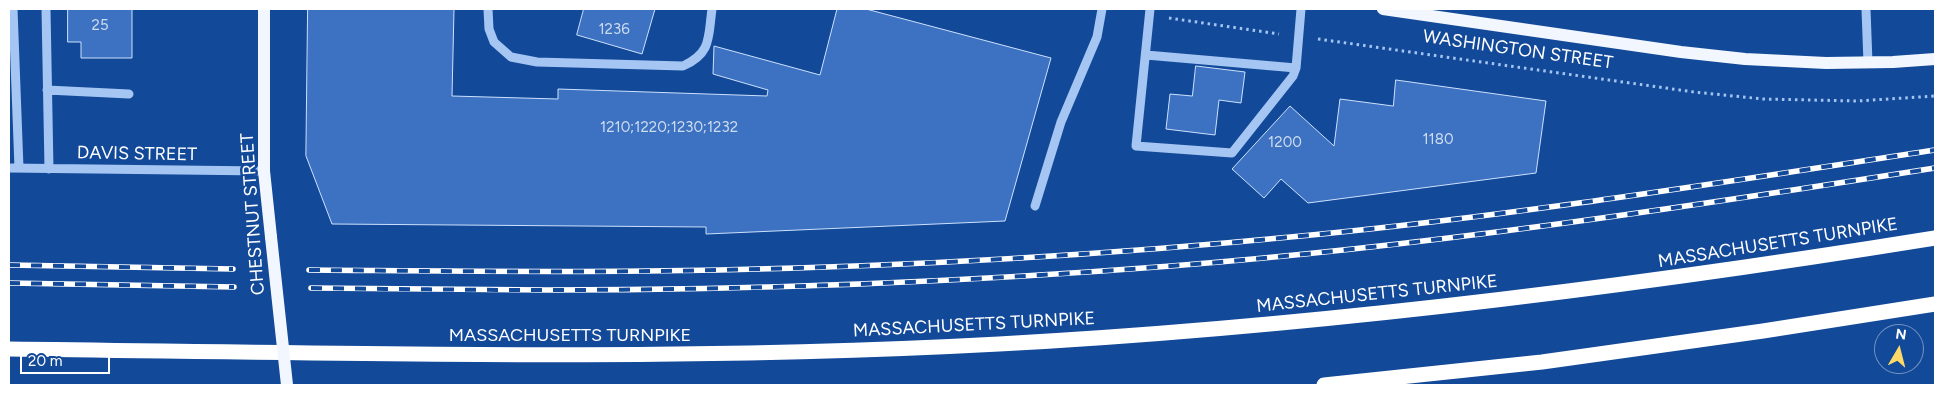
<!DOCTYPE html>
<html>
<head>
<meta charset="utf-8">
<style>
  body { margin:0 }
  #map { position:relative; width:1944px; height:394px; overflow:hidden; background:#134999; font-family:Figtree,sans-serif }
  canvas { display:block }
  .frame { position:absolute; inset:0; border:10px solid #fff; pointer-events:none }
  .north { position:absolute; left:1874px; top:324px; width:50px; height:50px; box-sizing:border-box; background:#134999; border:1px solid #7192c2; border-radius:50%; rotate:8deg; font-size:14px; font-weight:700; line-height:20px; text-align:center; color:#fff }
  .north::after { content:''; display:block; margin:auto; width:18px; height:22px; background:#ffd968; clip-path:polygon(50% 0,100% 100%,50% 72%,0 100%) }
  .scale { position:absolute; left:20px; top:352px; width:90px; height:22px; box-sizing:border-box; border:2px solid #fff; border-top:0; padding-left:6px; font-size:15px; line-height:18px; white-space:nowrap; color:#fff; -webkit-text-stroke:4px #134999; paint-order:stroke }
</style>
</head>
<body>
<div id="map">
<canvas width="1944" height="394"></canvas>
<div class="frame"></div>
<div class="north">N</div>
<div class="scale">20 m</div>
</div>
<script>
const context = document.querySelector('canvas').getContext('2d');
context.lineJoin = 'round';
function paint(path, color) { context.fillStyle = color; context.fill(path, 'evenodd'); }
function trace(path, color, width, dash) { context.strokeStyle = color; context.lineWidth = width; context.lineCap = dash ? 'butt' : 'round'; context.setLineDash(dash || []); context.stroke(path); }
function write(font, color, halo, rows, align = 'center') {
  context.font = font + ' Figtree,sans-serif'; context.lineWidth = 5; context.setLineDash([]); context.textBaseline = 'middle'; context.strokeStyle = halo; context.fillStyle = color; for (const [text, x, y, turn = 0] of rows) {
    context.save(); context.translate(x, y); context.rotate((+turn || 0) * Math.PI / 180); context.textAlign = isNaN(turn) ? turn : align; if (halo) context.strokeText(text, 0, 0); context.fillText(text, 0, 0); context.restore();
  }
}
const building = new Path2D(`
  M68,9H132V58H81V42H68Z
  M308,9H454L452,96L558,99V89L767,96L768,90L713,74L714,46L820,75L837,9H866L1051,58L1005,221L706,234V227L332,224L306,156Z
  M584,9H655L642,54L577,35Z
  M1196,66L1245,72L1241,103L1219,100L1215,135L1166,129L1170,94L1192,96Z
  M1396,80L1546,101L1536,173L1308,203L1281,179L1264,198L1232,169L1290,106L1334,146L1340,99L1393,106Z`);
const path = new Path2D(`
  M1169,18L1279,34
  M1318,39L1694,92L1763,99L1857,101L1935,96`);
const minor = new Path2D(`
  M13,9L19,168
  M46,9L49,169
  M488,9L489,29L494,42L511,57L537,62L683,66C712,53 708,37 712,9
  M1150,9L1136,146L1232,153L1293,76L1296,68L1301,9
  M1866,9L1868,63
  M1146,55L1296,68
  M47,90L129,94
  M9,168L264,171
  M1035,206L1061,122L1097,37L1102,9`);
const major = new Path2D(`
  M264,9V171L271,237
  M1383,9L1681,52L1745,59L1826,63L1893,62L1935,59`);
const highway = new Path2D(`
  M9,349C339,353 669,362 999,344C1313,327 1625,288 1935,238
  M1324,385L1542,362L1763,331L1935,304`);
const rail = new Path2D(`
  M9,265L233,269
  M309,270C445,271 582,273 719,270C913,266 1107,255 1301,236C1513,216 1724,182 1935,150
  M9,283L234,287
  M311,288C390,289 469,290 548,290C756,290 964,282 1171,266C1428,246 1681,208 1935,168`);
const majorBridge = new Path2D(`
  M271,237L287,385`);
const numberNames = [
  ["25",100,26],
  ["1236",614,30],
  ["1210;1220;1230;1232",669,128],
  ["1180",1438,140],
  ["1200",1285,143]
];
const streetNames = [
  ["WASHINGTON STREET",1518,50,8],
  ["DAVIS STREET",137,154,1],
  ["CHESTNUT STREET",253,214,-94],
  ["MASSACHUSETTS TURNPIKE",1778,243,-9],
  ["MASSACHUSETTS TURNPIKE",1377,294,-6],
  ["MASSACHUSETTS TURNPIKE",974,325,-3],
  ["MASSACHUSETTS TURNPIKE",570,336]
];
paint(building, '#3c72c1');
trace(building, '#cde1fd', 1);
trace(path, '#a5c6f3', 3, [2.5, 4]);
trace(minor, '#a5c6f3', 9);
trace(major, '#f2f6ff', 12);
trace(highway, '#fff', 15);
trace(rail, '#fff', 5.5);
trace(rail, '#134999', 4, [11]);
trace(majorBridge, '#f2f6ff', 12);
write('15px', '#cedcf0', null, numberNames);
write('18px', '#fff', '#134999', streetNames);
</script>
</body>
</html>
